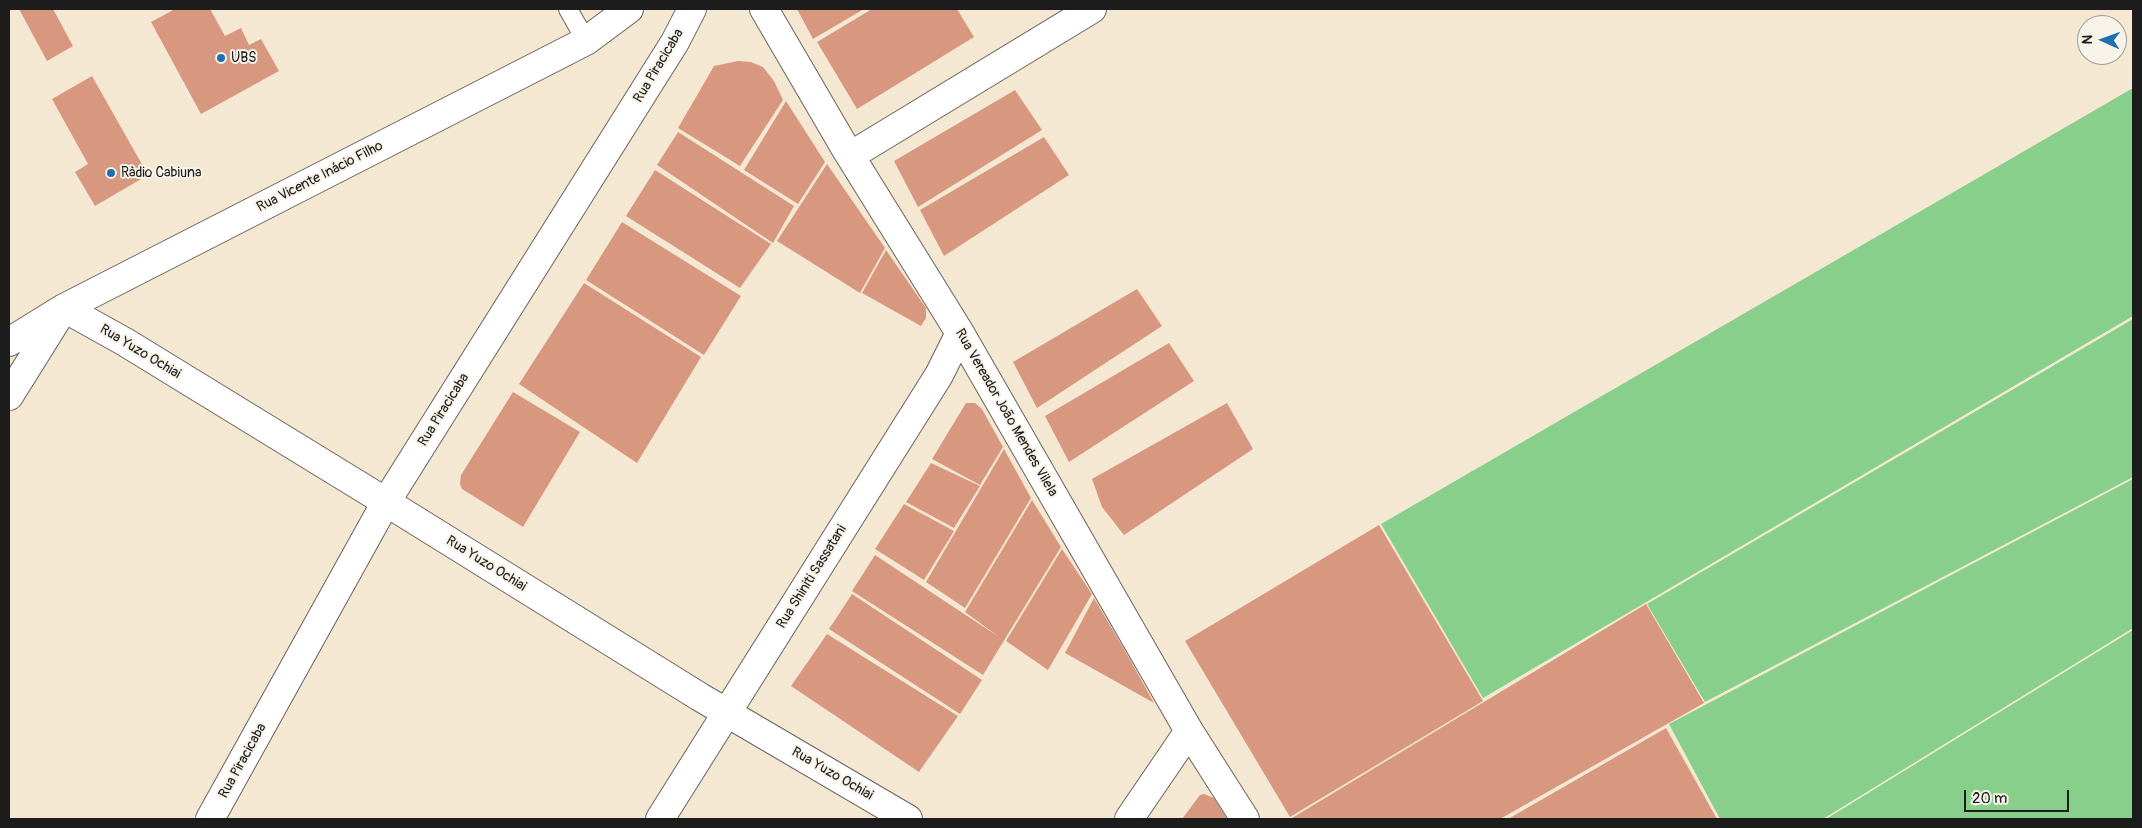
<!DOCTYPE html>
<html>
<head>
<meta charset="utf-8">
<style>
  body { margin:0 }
  #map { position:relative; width:2142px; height:828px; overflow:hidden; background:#f5e8d3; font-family:Pangolin,sans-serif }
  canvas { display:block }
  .frame { position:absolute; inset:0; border:10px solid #1c1c1c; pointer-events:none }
  .north { position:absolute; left:2077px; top:15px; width:50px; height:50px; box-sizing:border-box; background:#f7f3e8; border:1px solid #9f9d96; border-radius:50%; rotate:272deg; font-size:14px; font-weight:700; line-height:20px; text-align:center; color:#1c1c1c }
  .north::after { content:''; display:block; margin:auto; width:18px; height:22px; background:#1f6fb2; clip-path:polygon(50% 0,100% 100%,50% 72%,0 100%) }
  .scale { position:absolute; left:1964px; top:790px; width:105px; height:22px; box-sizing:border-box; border:2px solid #1c1c1c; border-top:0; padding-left:6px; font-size:15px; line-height:18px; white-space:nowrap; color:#1c1c1c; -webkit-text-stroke:4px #f7f3e8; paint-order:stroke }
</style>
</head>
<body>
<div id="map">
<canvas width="2142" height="828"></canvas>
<div class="frame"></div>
<div class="north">N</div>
<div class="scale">20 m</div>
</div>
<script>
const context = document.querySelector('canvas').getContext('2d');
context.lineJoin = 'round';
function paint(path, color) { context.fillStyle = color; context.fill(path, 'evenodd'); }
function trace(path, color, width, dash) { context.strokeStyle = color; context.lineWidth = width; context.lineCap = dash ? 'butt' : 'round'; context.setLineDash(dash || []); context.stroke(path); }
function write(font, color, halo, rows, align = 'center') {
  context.font = font + ' Pangolin,sans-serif'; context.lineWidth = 4; context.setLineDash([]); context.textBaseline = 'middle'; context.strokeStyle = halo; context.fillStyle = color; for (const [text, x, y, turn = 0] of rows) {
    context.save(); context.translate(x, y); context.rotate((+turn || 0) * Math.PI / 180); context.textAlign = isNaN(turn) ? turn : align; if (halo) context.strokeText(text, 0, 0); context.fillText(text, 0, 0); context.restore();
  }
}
const green = new Path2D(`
  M2133,88V316L1483,698L1381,524Z
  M2133,319V477L1705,702L1647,604Z
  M2133,479V628L1823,819H1720L1669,724Z
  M2133,630V819H1826Z`);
const building = new Path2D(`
  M19,9H53L73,46L47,61Z
  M175,9H210L225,36L241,28L249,45L261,39L279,71L201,114L151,22Z
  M797,9H864L813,39Z
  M872,9H957L974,37L857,109L817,42Z
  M738,61L751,62L763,67L774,81L783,100L740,166L678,128L714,66Z
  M92,76L148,175L95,206L75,172L88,164L52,99Z
  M1015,90L1042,130L918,207L894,161Z
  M786,101L825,162L798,204L744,170Z
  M678,132L794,206L773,243L657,165Z
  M1044,137L1069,175L944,256L920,210Z
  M827,164L885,248L860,293L777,241Z
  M655,170L771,244L740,288L626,216Z
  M622,222L741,296L704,355L586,280Z
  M886,250L926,308V318L921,326L862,293Z
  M584,283L701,357L637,463L519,384Z
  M1137,289L1162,326L1037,408L1013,362Z
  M1169,343L1194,381L1069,462L1045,416Z
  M513,392L580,432L523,527L462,489L460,484L461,475Z
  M966,403H975L982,409L1003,447L980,485L932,459Z
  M1227,403L1253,449L1124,535L1102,507L1092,479Z
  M1004,449L1031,498L965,608L926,582Z
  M931,463L980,486L954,528L906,502Z
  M1032,500L1061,547L983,675L852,591L875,555L999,637L965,612Z
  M904,504L954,531L924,580L875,549Z
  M1379,525L1483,701L1290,817L1185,641Z
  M1062,549L1092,594L1048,670L1006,641Z
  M852,594L982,680L960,714L829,629Z
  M1094,598L1124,649L1154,703L1065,653Z
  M1646,604L1704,703L1500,819H1292V818Z
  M827,634L958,716L919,772L791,686Z
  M1666,728L1717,819H1508Z
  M1204,794L1214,798L1227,819H1182L1200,795Z`);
const service = new Path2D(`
  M568,9L586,41`);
const minor = new Path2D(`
  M764,9L844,146L960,333L1189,731L1245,819
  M850,156L1092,9
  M9,342L64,308L586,41L629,9
  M9,396L64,308L125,342L386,502L700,697L908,819
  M210,819L386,502L675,42L692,9
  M660,819L939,375L960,333
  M1129,819L1189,731`);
const markers = [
  [221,58,5,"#1f6fb2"],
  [111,173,5,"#1f6fb2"]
];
const poiNames = [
  ["UBS",231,58],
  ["Ràdio Cabiuna",121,173]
];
const streetNames = [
  ["Rua Piracicaba",659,66,-59],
  ["Rua Vicente Inácio Filho",320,177,-27],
  ["Rua Yuzo Ochiai",140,352,31],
  ["Rua Piracicaba",444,410,-58],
  ["Rua Vereador João Mendes Vilela",1006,413,60],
  ["Rua Yuzo Ochiai",486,564,32],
  ["Rua Shiniti Sassatani",812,577,-58],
  ["Rua Piracicaba",243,761,-61],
  ["Rua Yuzo Ochiai",832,774,30]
];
paint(green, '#87cf8a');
paint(building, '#d8987f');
trace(service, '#68635c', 20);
trace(minor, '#68635c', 30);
trace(service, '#fff', 18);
trace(minor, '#fff', 28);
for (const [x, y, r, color] of markers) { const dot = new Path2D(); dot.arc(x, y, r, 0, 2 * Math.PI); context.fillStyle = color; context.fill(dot); trace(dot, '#f7f3e8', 2); }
write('14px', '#1c1c1c', '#f7f3e8', poiNames, 'left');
write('14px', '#1c1c1c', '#f7f3e8', streetNames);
</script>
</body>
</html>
